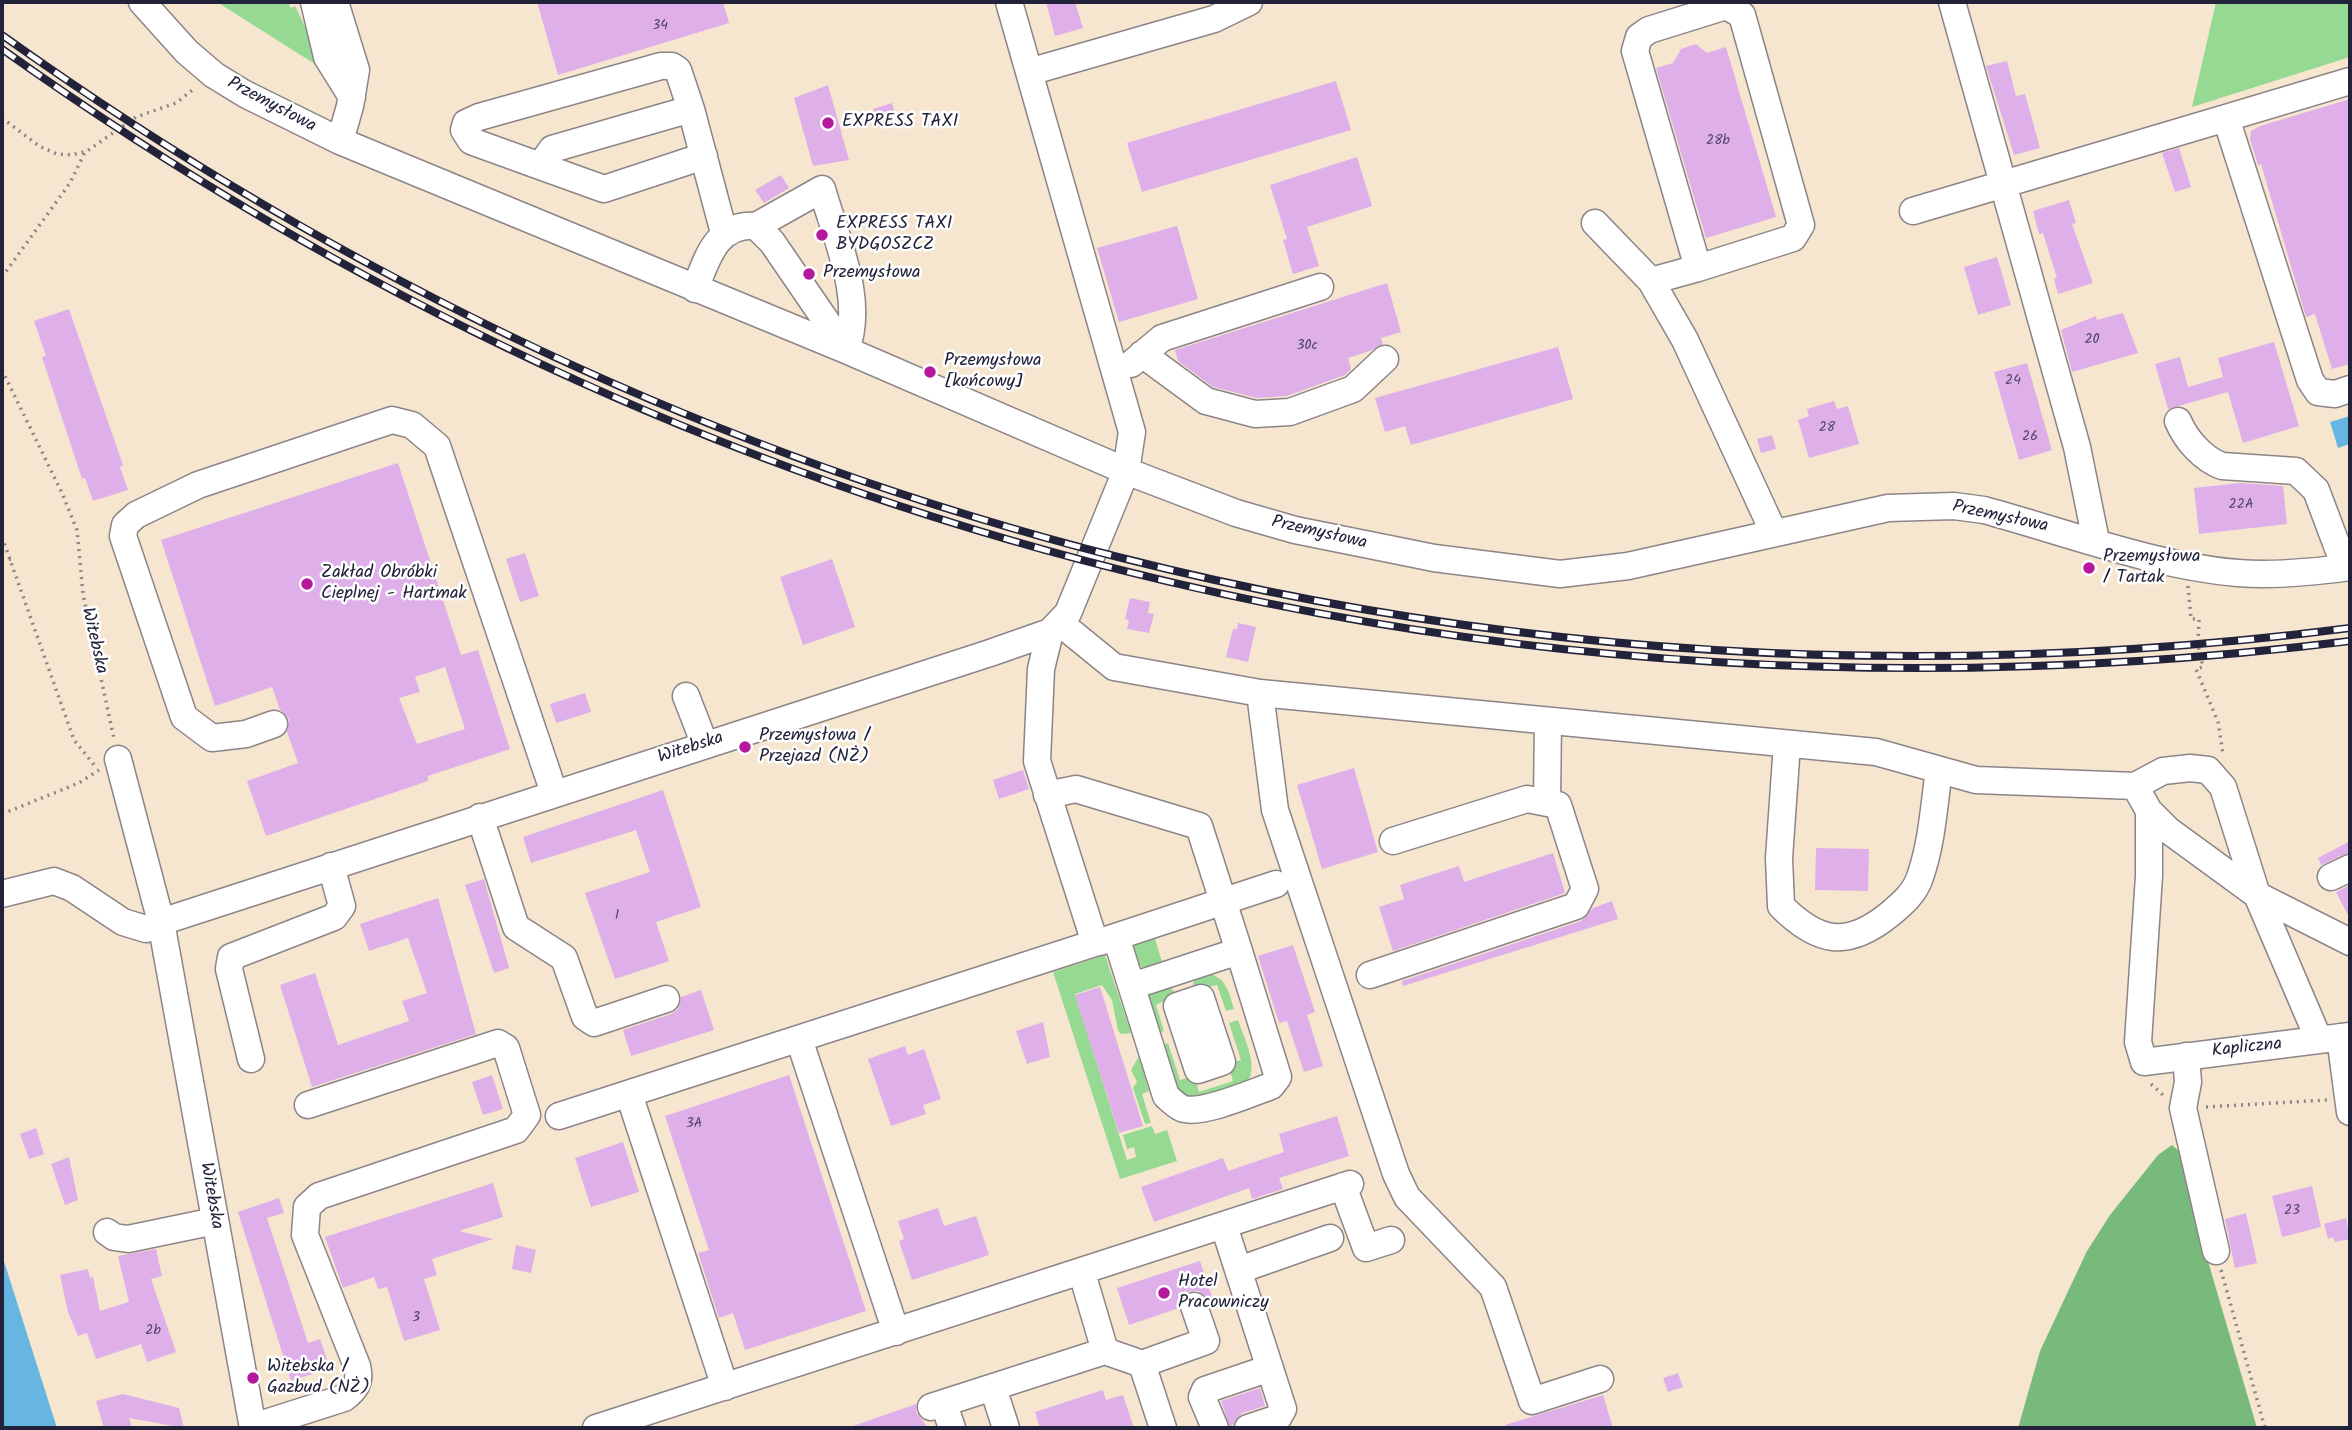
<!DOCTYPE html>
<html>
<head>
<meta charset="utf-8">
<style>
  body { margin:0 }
  #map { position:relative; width:2352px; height:1430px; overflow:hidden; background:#f6e6d0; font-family:Kalam,sans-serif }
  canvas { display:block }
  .frame { position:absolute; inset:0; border:4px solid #22223b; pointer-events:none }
</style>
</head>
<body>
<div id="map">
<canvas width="2352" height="1430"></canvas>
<div class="frame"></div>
</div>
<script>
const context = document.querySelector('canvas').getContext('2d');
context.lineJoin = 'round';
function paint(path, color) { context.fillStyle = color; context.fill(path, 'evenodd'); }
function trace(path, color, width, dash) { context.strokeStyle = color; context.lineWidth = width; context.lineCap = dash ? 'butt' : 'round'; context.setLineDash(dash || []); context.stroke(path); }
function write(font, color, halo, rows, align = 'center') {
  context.font = font + ' Kalam,sans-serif'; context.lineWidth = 5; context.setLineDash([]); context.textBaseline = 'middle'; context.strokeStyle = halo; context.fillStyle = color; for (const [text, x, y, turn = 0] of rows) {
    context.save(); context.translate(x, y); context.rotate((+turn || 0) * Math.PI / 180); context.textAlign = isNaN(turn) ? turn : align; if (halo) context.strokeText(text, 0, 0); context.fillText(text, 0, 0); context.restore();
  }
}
const green = new Path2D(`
  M217,2H288L291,8L295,6L314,45L318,66Z
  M2216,2H2350V57L2192,107Z
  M1155,939L1163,965L1145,969L1137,964L1130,947Z
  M1105,955L1131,1033L1121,1034L1118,1030L1112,1000L1102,985L1075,994L1127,1160L1136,1157L1134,1147L1127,1149L1123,1135L1152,1126L1155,1134L1167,1130L1177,1161L1120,1179L1053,972Z
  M1210,974C1227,979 1229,993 1234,1009L1226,1011L1217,985L1196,990L1193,983L1196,977Z
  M1170,986L1176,995L1156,1005L1164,1031L1155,1034L1146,995Z
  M1238,1020C1244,1039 1259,1065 1247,1083L1197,1102L1181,1099L1159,1046L1168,1043L1180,1080L1194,1076L1199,1092L1233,1081L1228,1064L1241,1060L1229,1023Z
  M1139,1056L1149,1091L1142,1094L1151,1123L1145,1124L1133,1088L1137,1082L1131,1070Z`);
const forest = new Path2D(`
  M2172,1145L2181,1153L2190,1200L2257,1428H2018L2040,1351L2087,1251L2110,1215L2158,1155Z`);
const water = new Path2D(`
  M2350,416V444L2338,448L2330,422Z
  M2,1255L57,1428H2Z`);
const building = new Path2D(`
  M537,2H723L729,23L558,75Z
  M1046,2H1075L1083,28L1055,36Z
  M1696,44L1707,53L1726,47L1776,217L1706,238L1656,68L1673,63L1681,49Z
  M2007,61L2016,96L2025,94L2040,148L2014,155L1986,66Z
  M1336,81L1351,130L1142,192L1127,143Z
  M828,85L849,160L813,166L794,98Z
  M2350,99V364L2332,369L2315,314L2306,317L2261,164L2258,165L2250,139L2251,131L2260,126Z
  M892,103L897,122L878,127L873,109Z
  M2179,148L2191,187L2175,192L2162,153Z
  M1357,157L1372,206L1307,227L1319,266L1293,274L1283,240L1287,239L1270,185Z
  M781,175L789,188L764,203L755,190Z
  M2069,200L2076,223L2072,224L2093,283L2058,294L2054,279L2057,278L2043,233L2039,234L2033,211Z
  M1177,226L1198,299L1119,322L1097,248Z
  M1997,257L2011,305L1978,315L1964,267Z
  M1387,283L1401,332L1381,338L1383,344L1370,351L1348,358L1351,369L1345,375L1287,396L1257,398L1213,387L1178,361L1175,350Z
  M69,309L123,465L120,467L128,490L93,501L85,478L82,479L42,357L46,356L34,321Z
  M2123,313L2138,353L2072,372L2061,330L2096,316L2097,320Z
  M2274,342L2299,426L2243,443L2228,392L2168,409L2155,364L2180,357L2188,387L2223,377L2218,358Z
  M1558,347L1573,399L1411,445L1405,426L1385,432L1375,398Z
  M2027,363L2052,450L2019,460L1994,372Z
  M1834,401L1837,409L1848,406L1859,444L1809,458L1798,420L1809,416L1807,409Z
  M1772,435L1776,449L1761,453L1757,439Z
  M398,463L461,655L478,650L510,749L428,776V781L266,836L247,781L298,763L287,732L289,719L280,710L272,687L215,706L161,540ZM445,667L465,729L417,744L399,698L420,692L415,677Z
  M2240,483L2283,486L2287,524L2199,534L2194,488Z
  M525,553L539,596L520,602L506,559Z
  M832,559L855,627L803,645L780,577Z
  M1130,598L1150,602L1148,613L1154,614L1149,633L1127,629L1129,620L1125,619Z
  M1238,623L1256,627L1248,662L1226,657L1233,629H1237Z
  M585,693L591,712L556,723L550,704Z
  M1354,768L1378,852L1322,869L1297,785Z
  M1023,770L1029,789L999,799L993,780Z
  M663,790L701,907L656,922L669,961L615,979L585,893L650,872L636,830L531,863L523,837Z
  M2350,841V852L2321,865L2318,858Z
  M1816,848L1869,849L1868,891L1815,890Z
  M1553,853L1565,893L1393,951L1379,907L1404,899L1400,885L1459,866L1464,882Z
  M484,879L509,968L494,973L465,885Z
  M2350,885V919L2336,892Z
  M438,898L476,1034L312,1087L280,985L315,973L338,1045L409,1021L402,1001L427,993L408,938L369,951L360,924Z
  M1612,901L1618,919L1403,986L1402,981L1581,921L1593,908Z
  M1293,945L1315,1012L1307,1015L1323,1066L1304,1072L1287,1021L1279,1023L1258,956Z
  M1100,987L1143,1126L1119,1133L1075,995Z
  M701,990L714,1030L631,1056L623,1030L671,1014L678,1009L681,997Z
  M1043,1022L1050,1057L1027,1064L1016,1031Z
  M905,1046L908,1055L924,1049L941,1099L923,1105L926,1114L891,1126L868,1059Z
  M492,1075L503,1109L483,1115L472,1082Z
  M789,1075L866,1311L745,1350L733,1313L719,1318L698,1253L709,1250L665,1116Z
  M1337,1116L1349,1156L1279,1178L1283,1189L1252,1199L1249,1188L1154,1222L1141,1187L1223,1158L1228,1171L1284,1152L1279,1134Z
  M36,1128L44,1154L29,1159L20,1134Z
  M623,1142L639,1192L591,1207L575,1158Z
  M69,1157L78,1200L65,1205L51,1164Z
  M493,1183L503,1217L459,1231L493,1239L432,1259L437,1275L424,1279L440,1330L404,1341L387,1287L378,1289L374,1277L343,1288L325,1237Z
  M2312,1186L2321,1227L2282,1237L2272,1196Z
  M279,1198L284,1213L267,1218L308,1343L320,1339L330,1368L291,1381L238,1212Z
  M938,1208L944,1226L976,1216L989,1255L912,1280L899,1241L904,1239L898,1221Z
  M2246,1213L2257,1263L2235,1268L2225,1219Z
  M2346,1218L2350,1239L2335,1242L2333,1237L2328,1239L2324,1224Z
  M516,1245L536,1250L531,1273L512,1269Z
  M156,1249L162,1276L151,1279L176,1352L147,1362L141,1344L96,1359L87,1333L78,1336L68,1312L60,1275L88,1269L90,1278L93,1277L100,1311L129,1302L118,1256Z
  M1200,1261L1212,1297L1208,1299L1198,1291H1190L1182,1296L1179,1308L1129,1325L1117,1288Z
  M1678,1373L1683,1387L1668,1392L1663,1378Z
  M1260,1388L1265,1406L1242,1413L1230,1428L1221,1401Z
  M1103,1390L1106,1400L1123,1395L1134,1428H1040L1035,1412Z
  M123,1394L179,1408L184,1428L129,1418L132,1428H104L96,1401Z
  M1603,1395L1613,1428H1506L1505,1425Z
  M916,1404V1412L928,1428H854L853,1426Z`);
const path = new Path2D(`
  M2,118L39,146L57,154L72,155L87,151L136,117L176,103L195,88
  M2,277L70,183L85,152
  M2,370L62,493L77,530L83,594L114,739
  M2,537L74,740L95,766
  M2,561L11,559
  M2188,586L2191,619H2199L2198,645L2203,667L2196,669L2218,722L2223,754
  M2,814L79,783L99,770
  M2151,1084L2163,1095
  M2206,1107L2327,1100
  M2221,1270L2265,1428`);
const minor = new Path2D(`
  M142,2L187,52L214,75L245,94L340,141L846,350L1126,471L1236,513L1295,530L1434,558L1560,574L1628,566L1888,508L1954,506L1984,510C2065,532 2154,566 2238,573C2275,576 2314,572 2350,567
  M314,2L327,57L352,97
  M335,2L356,70L350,106L340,141
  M1952,2L2077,447L2096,541
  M1029,72L1214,19L1249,2
  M2350,81L2226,118L2310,380L2318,392L2335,394L2350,389
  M704,156L604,189L540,166L552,149L691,109L724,233
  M540,166L471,141L464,130L466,123L479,117L661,66H672L678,70L691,109
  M1913,211L2226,118
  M1595,223L1651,281L1685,340L1774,533
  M756,226L772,242L846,350
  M1651,281L1698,268L1635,51L1639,37L1649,30L1726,6L1742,15L1801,225L1793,238L1698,268
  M695,289C707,259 716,223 756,226L822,189C836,239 865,299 846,350
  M1142,354L1206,401L1255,414L1290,412L1353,389L1385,359
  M1131,364L1162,338L1320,287
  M2178,421C2186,440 2203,459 2222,466L2296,471L2316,490L2345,567
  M1060,623L1114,667L1260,693L1876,752L1976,780L2135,786L2163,771L2190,768L2208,770L2223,787L2257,895L2350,942
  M1260,693L1275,810L1396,1174L1407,1197L1493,1287L1532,1401L1600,1379
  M686,696L705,745
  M274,724L246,734L212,738L184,717L123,536L125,525L136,515L198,485L392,420L412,425L437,446L554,793
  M1787,744L1779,858L1781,906C1818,943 1847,949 1890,914C1902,904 1915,893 1920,877C1932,843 1934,805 1939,770
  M2135,786L2149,811V876L2138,1042L2144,1062L2350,1036
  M1047,795L1076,789L1199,826L1239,951
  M1547,801L1548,721
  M2149,811L2168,830L2257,895L2319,1040
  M480,817L516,927L564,958L585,1017L594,1023L666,999
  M2331,877L2350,868
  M2,894L54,881L72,888L123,922L146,929L161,922L118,759
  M1116,937L1166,1096C1172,1101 1177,1107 1184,1109C1204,1114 1251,1093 1271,1086L1278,1077L1239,951L1132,986
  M1100,942L1276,884
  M1370,975L1576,906L1585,889L1558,805L1527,799L1393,841
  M1201,998L1222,1062L1198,1070L1177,1006Z
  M2340,1037L2350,1112
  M799,1039L896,1332
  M2186,1056L2188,1082L2183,1108L2216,1251
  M251,1059L229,969L231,957L334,917L342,906L331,866
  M629,1094L725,1387
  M559,1116L1095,943L1037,761L1041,669L1050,632
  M1343,1186L1366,1248L1391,1240
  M1224,1226L1283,1409L1278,1418L1248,1428
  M107,1232L114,1237L128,1239L215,1221
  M1239,1270L1330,1238
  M1082,1273L1105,1351L1142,1364L1163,1428
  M1142,1364L1206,1341L1194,1306
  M993,1388L1006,1428
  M944,1404L952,1428
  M931,1407L1105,1351
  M253,1427L344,1398C356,1389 361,1382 357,1366L305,1235L307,1207L319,1196L516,1130L527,1115L506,1048L498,1043L308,1105
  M253,1428L161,922L990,653L1050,632L1068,613L1126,471L1132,432L1009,2
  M596,1428L1350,1184
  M1215,1428L1202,1397L1205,1390L1270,1368`);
const rail = new Path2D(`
  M2,35C696,529 1504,736 2350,628
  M2,49C696,543 1505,746 2350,641`);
const markers = [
  [828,123,7,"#b5179e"],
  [822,235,7,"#b5179e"],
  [809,274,7,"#b5179e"],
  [930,372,7,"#b5179e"],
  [2089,568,7,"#b5179e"],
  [307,584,7,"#b5179e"],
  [745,747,7,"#b5179e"],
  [1164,1293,7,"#b5179e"],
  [253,1378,7,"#b5179e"]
];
const numberNames = [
  ["34",660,27],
  ["28b",1718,142],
  ["20",2092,341],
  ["30c",1307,347],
  ["24",2013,382],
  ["28",1827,429],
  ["26",2030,438],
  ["22A",2241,506],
  ["1",617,917],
  ["3A",694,1125],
  ["23",2292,1212],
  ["3",416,1319],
  ["2b",153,1332]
];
const streetNames = [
  ["Przemysłowa",271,106,28],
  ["Przemysłowa",2000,518,12],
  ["Przemysłowa",1319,534,13],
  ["Witebska",93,641,77],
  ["Witebska",691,749,-18],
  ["Kapliczna",2247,1049,-6],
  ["Witebska",210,1196,80]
];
const poiNames = [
  ["EXPRESS TAXI",842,123],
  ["EXPRESS TAXI",836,225],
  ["BYDGOSZCZ",836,246],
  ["Przemysłowa",823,274],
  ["Przemysłowa",944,362],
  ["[końcowy]",944,383],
  ["Przemysłowa",2103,558],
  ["/ Tartak",2103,579],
  ["Zakład Obróbki",321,574],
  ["Cieplnej - Hartmak",321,595],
  ["Przemysłowa /",759,737],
  ["Przejazd (NŻ)",759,758],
  ["Hotel",1178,1283],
  ["Pracowniczy",1178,1304],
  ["Witebska /",267,1368],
  ["Gazbud (NŻ)",267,1389]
];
paint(green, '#96d992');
paint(forest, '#78b97c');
paint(water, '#66b6e1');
paint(building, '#deafe9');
trace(minor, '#8c8486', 29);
trace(path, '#8c8486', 3.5, [2, 5]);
trace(minor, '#fff', 26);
trace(rail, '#22223b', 8);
trace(rail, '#fff', 5, [16]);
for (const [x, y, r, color] of markers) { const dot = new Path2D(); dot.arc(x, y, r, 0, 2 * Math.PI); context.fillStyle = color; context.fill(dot); trace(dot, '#fff', 2.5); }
write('14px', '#514566', null, numberNames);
write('18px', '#22223b', '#fff', streetNames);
write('18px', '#22223b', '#fff', poiNames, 'left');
</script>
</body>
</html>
